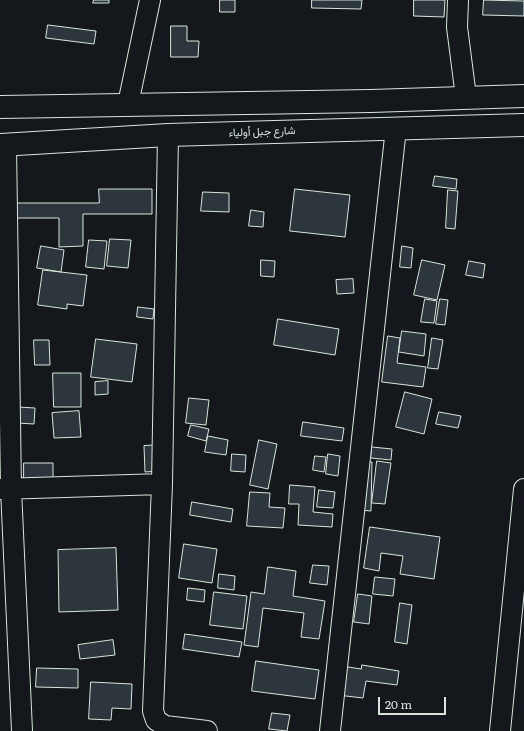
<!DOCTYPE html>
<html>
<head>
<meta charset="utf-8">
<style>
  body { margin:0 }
  #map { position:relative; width:524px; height:731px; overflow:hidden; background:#14181c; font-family:Literata,serif }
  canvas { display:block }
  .scale { position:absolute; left:378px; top:697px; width:68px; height:18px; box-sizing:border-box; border:2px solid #d8e6dc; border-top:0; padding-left:5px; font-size:12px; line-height:14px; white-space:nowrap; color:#d8e6dc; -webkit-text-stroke:3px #14181c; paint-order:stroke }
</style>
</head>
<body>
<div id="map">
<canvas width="524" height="731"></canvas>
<div class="scale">20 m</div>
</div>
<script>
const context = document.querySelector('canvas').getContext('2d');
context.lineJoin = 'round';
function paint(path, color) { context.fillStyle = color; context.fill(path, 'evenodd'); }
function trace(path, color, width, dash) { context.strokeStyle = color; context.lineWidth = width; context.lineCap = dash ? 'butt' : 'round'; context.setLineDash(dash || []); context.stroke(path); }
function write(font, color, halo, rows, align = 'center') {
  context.font = font + ' Literata,Vazirmatn,serif'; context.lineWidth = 3; context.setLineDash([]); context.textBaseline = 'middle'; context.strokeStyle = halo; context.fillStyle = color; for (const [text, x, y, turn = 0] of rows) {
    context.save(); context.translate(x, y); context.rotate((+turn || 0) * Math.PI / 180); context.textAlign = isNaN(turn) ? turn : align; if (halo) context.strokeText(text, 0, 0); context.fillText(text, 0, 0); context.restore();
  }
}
const building = new Path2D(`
  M94,0H109V3H93Z
  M220,0H235V12H220Z
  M312,0H362L361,9L312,8Z
  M414,0H445L444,17L414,16Z
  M484,0L524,1V16L483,15Z
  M48,25L96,31L94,44L46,38Z
  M171,26H187V41H199L198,57H171Z
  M435,176L457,179L456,189L433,186Z
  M99,189H152V214H83V246L59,247V218H16V203H99Z
  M295,189L350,195L345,237L290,231Z
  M448,190L458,191L455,229L446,228Z
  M203,192L229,193V212L201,211Z
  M251,210L264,212L263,227L249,226Z
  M110,239L131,240L128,268L107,266Z
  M89,240L107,241L104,269L86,267Z
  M41,246L64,250L61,272L37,268Z
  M402,246L413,248L411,268L400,267Z
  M261,260L275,261L274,277L261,276Z
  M422,260L445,265L437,300L414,295Z
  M469,261L485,264L483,278L466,275Z
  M43,270L87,275L83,306L67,304V309L38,305Z
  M353,279L354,293L337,294L336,280Z
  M425,299L437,301L434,323L421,322Z
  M440,299L448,300L445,325L436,324Z
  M138,307L154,309L153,319L137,317Z
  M278,319L339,329L335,355L274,345Z
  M402,331L426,334L424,356L399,352Z
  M388,336L400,338L397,363L426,367L423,387L382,382Z
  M432,338L443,340L438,369L428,368Z
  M96,339L137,344L132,382L91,377Z
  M34,340H49L50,365H35Z
  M53,373H81V407H54Z
  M108,381V394L95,395V382Z
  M405,392L432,399L424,434L396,427Z
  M189,398L209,400L206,425L186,423Z
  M18,407L35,408L34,424L17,423Z
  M79,411L81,437L54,438L52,413Z
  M439,412L461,416L458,428L436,424Z
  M303,422L344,428L342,441L301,436Z
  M191,425L209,429L206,441L188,436Z
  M208,436L228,440L226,455L205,452Z
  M259,440L277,444L268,489L250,485Z
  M159,445L160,471L145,472L144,446Z
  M372,447L392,449L391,460L371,458Z
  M232,454L246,455L245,472L231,471Z
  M328,454L340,456L338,476L326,474Z
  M315,456L326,457L324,472L313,470Z
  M377,461L391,463L385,504L372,503Z
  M362,462H372L371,511L360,510Z
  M24,463H53V483H24Z
  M290,485L315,487L313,512L333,514L332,527L298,525L299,504H289Z
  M319,490L335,492L333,508L317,507Z
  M250,492L270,493L269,507L285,508L283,528L247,526Z
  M192,502L233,509L231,522L190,515Z
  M370,527L440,537L434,579L400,574L403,556L381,553L379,571L364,568Z
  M184,544L217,549L212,583L179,578Z
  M116,548L118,610L59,612L58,550Z
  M313,565L329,566L327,585L310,583Z
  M268,567L296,571L293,596L325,601L319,639L301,637L304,613L263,608L258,647L244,645L251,592L264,594Z
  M219,574L235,576L234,590L218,588Z
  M375,577L395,579L393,596L373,594Z
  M188,588L205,590L204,602L187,600Z
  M214,592L247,596L243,629L210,625Z
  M358,594L372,596L369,624L354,622Z
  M400,603L412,605L407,644L395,642Z
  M185,634L242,642L239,657L183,649Z
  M113,640L115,655L80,659L78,645Z
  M256,661L319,670L315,699L252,691Z
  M362,665L399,671L397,685L366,681L363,698L337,695L342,666L361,669Z
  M37,668L78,669V688L36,687Z
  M91,682L132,684L131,709L112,708L111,720L89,719Z
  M272,713L290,715L287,731L269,729Z`);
const street = new Path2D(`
  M458,0L457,27L466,97
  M128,104L150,0
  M168,135L162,484L153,711L156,720L165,726L207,731
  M6,145L11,489L22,731
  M0,489L162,484
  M330,731L396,128
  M500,731L524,489`);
const primary = new Path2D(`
  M0,107L371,101L524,96
  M0,145L168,135L524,125`);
const streetNames = [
  ["شارع جبل أولياء",262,132,-2]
];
paint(building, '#2c363c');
trace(building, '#d8e6dc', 1);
trace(street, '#d8e6dc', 22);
trace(primary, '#d8e6dc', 24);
trace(street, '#14181c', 20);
trace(primary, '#14181c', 22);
write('11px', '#d8e6dc', '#14181c', streetNames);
</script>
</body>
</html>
